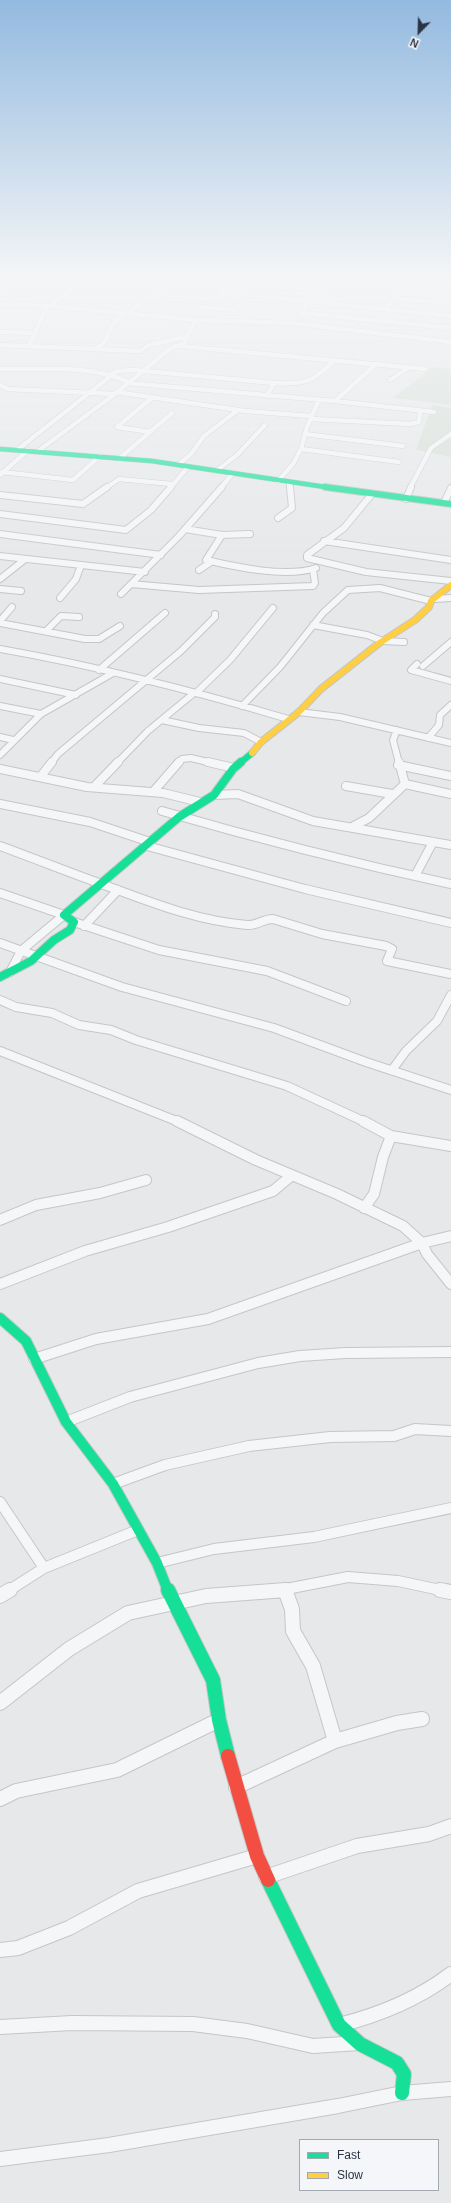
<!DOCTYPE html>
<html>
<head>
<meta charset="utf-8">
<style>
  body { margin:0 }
  #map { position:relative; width:451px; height:2203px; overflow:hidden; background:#e6e8ea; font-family:Arial,sans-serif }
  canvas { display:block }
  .legend { position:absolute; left:299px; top:2139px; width:140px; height:52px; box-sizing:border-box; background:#f4f6f9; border:1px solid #a4a8b1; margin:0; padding:5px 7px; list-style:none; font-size:12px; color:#2b3445 }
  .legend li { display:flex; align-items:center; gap:8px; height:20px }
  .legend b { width:20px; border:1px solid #a4a8b1 }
  .north { position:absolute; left:399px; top:12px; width:40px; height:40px; -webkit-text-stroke:3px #f4f6f9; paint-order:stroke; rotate:203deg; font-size:11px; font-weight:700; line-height:16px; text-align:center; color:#2b3445 }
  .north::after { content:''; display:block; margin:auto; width:14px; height:18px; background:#2b3445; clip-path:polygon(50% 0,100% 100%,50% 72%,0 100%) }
</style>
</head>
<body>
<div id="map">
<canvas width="451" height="2203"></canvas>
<ul class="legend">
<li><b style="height:5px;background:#16e098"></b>Fast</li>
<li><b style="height:5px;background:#ffcf43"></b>Slow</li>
</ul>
<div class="north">N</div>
</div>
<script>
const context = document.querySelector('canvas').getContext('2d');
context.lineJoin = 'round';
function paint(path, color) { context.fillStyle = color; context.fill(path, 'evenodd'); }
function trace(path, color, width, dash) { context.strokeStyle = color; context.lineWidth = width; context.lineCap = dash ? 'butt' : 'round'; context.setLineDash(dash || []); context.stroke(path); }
const green = new Path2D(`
  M433,367L451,369V405L393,398Z
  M432,405L451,408V457L416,450Z`);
const streetFar4 = new Path2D(`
  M90,278L158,287L128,314
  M179,278L239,279
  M11,283L21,282L73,288
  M240,283L321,290
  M296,288L306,278
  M404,288L451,293
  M439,292L443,286L441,283L442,278
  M152,293L209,299L231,293L451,316
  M0,295L14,279
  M220,295L224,289L240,283L239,279
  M396,298L451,304
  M309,300L301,313L451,328
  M0,304L50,306L196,320L184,343L171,348L115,394L38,451
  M50,306L88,278
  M201,307L236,310
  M386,308L413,278
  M196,320L292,323L451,342
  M0,332L36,333
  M0,345L95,349L104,343L114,323L125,313
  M29,346L47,306
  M179,346L426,369
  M95,349L140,351L149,345L185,337
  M0,369C41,370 90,364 128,382
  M109,375L118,371L134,370L274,383
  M390,380L408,368
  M127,383L335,401L376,364
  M0,385L8,389L115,394
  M116,392L245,411L311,416
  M267,396L274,383C304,385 314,382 334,360
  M335,401L434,412
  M311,419L410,424L419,422L420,411
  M151,432L117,427L153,397
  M305,434L403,446
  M301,449L399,462
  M17,450L112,375
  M121,457L172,413
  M178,465L191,454L204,436L238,410
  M216,471L237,455L265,425
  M2,472L73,480L100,456
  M0,475L28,450
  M278,481L293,464L301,449L307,427L319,400
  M289,483L290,488
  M106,488L119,479L172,484
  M170,488L188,467
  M221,488L232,474
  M410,488L431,448L451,434`);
const streetFar3 = new Path2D(`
  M372,494L344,528L307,555V558L366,572L451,581
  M0,495L83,504L107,487
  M406,499L411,487
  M444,503L451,488
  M0,514L126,530L151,510L171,487
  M278,518L292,508L290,487
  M185,529L222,535L250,534
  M0,534L161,555
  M222,535L206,560C236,567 286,578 316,568
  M324,541L451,560
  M0,556L145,572
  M199,570L211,562
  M0,579L24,560
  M131,584L199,590L313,586L315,583L313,570
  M0,589L21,591
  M121,594L179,536L222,487
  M60,598L76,579L81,565
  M435,599L451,598
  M0,621L12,607
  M0,623L85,639H99L120,626
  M313,625L367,635L383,641L404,642
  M46,631L61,616L79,617
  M0,649C97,666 194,691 288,719
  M417,664L411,670L451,681
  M423,666L451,642
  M99,670L165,613
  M0,679L76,695
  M196,693L230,660L273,608
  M0,706L41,714
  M242,706L280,667L323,613L348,590L380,588L431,601
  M299,712L340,717L451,743
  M162,720L199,728L244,733L261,742
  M397,730L393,740L399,763
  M0,737L13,740
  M428,738L439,725L440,715L451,705
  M0,755L41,714L113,673
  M51,763L58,754L181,651L215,617V614
  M117,763L148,731L194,693
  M179,763L182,759L191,758L212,763`);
const streetFar2 = new Path2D(`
  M208,762L234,768
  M398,765L451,776
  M0,769L87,787L163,793L200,802
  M41,776L52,762
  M405,784L451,794
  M346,786L392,794
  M94,787L118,762
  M153,792L179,762
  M214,795L238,794L313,821L451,845
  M0,804L90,822L150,842
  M162,811C258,839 353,863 451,884
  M352,827L369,818L405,784L399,762
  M0,846C38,860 76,875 115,889C158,905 200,921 247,925C256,926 263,919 273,919L322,934L386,946L392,949L387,961L451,974
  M147,846L305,889L451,923
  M415,876L433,842
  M0,893L64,915
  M74,922L159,950L267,971L346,1001
  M84,926L118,890
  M0,943L122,987L274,1028L366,1062L451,1090
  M22,950L64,915
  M10,972L21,951
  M0,1000L16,1007L52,1013L79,1025L111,1030L136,1040L287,1086L365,1122
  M0,1051L179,1122
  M392,1070L406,1051L437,1021L451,995`);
const streetFar1 = new Path2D(`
  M177,1121L256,1160L337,1194L403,1226L422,1243L451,1236
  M363,1121L391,1136L451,1146
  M364,1208L374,1194L383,1157L391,1136
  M0,1220L36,1205L100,1193L146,1180
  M0,1284L85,1251L168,1227L273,1191L291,1176
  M34,1359L96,1339L208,1319L422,1243L427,1254L451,1284
  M66,1422L130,1397L258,1363L300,1356L345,1353L451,1352
  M113,1484L165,1465L249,1446L330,1437L394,1436L415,1429L451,1431
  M0,1502L44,1568
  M157,1563L214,1549L314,1537L451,1508
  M8,1591L44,1568L138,1530
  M276,1591L348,1577L398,1581L445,1591`);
const street = new Path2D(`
  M285,1590L292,1609L293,1631L313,1666L335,1741
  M440,1590L451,1592
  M0,1596L10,1590
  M0,1703L69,1649L128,1613L206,1596L286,1590
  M236,1787L335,1741L397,1723L422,1719
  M0,1799L16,1791L117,1770L219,1720
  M266,1877L357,1846L429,1834L451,1826
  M0,1950L18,1948L69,1928L138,1891L257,1856
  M339,2025C379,2015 418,1999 451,1974
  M0,2027L72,2023L193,2024L247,2031L313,2046L359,2043
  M0,2159L109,2145L338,2106L402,2093L451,2089`);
const fastFar4 = new Path2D(`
  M0,449L152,461L332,488`);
const fastFar3 = new Path2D(`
  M325,487L451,504
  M240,763L252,753`);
const fastFar2 = new Path2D(`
  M0,977L31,961L54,940L70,930L74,922L64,915L179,817L214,795L233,769L241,762`);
const fastFar1 = new Path2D(`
  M0,1318L26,1341L66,1422L113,1484L157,1563L168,1591`);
const fast = new Path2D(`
  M168,1590L213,1680L219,1720L228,1756
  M268,1880L339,2025L360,2044L397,2063L404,2074L402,2093`);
const slow = new Path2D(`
  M252,753L261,742L299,712L321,689L378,644L415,620L429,607L431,601L451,585`);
const jam = new Path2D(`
  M228,1756L257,1856L268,1880`);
paint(green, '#d6ded6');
trace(streetFar4, '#c4c6c8', 5.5);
trace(streetFar3, '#c4c6c8', 8);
trace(streetFar2, '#c4c6c8', 10);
trace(streetFar1, '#c4c6c8', 12);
trace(street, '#c4c6c8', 16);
trace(fastFar4, '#c4c6c8', 5.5);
trace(fastFar3, '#c4c6c8', 8);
trace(fastFar2, '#c4c6c8', 10);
trace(fastFar1, '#c4c6c8', 12);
trace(fast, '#c4c6c8', 16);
trace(slow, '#c4c6c8', 8);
trace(jam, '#c4c6c8', 16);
trace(streetFar4, '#f5f6f7', 4.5);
trace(streetFar3, '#f5f6f7', 6);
trace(streetFar2, '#f5f6f7', 8);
trace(streetFar1, '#f5f6f7', 10);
trace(street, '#f5f6f7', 14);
trace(fastFar4, '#16e098', 4.5);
trace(fastFar3, '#16e098', 6);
trace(fastFar2, '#16e098', 8);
trace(fastFar1, '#16e098', 10);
trace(fast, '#16e098', 14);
trace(slow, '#ffcf43', 6);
trace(jam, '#f24e42', 14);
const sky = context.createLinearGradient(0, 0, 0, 586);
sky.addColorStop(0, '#93bae0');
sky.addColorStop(0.47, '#f4f5f6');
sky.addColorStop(1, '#f4f5f600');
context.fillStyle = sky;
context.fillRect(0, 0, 451, 586);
</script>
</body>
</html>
